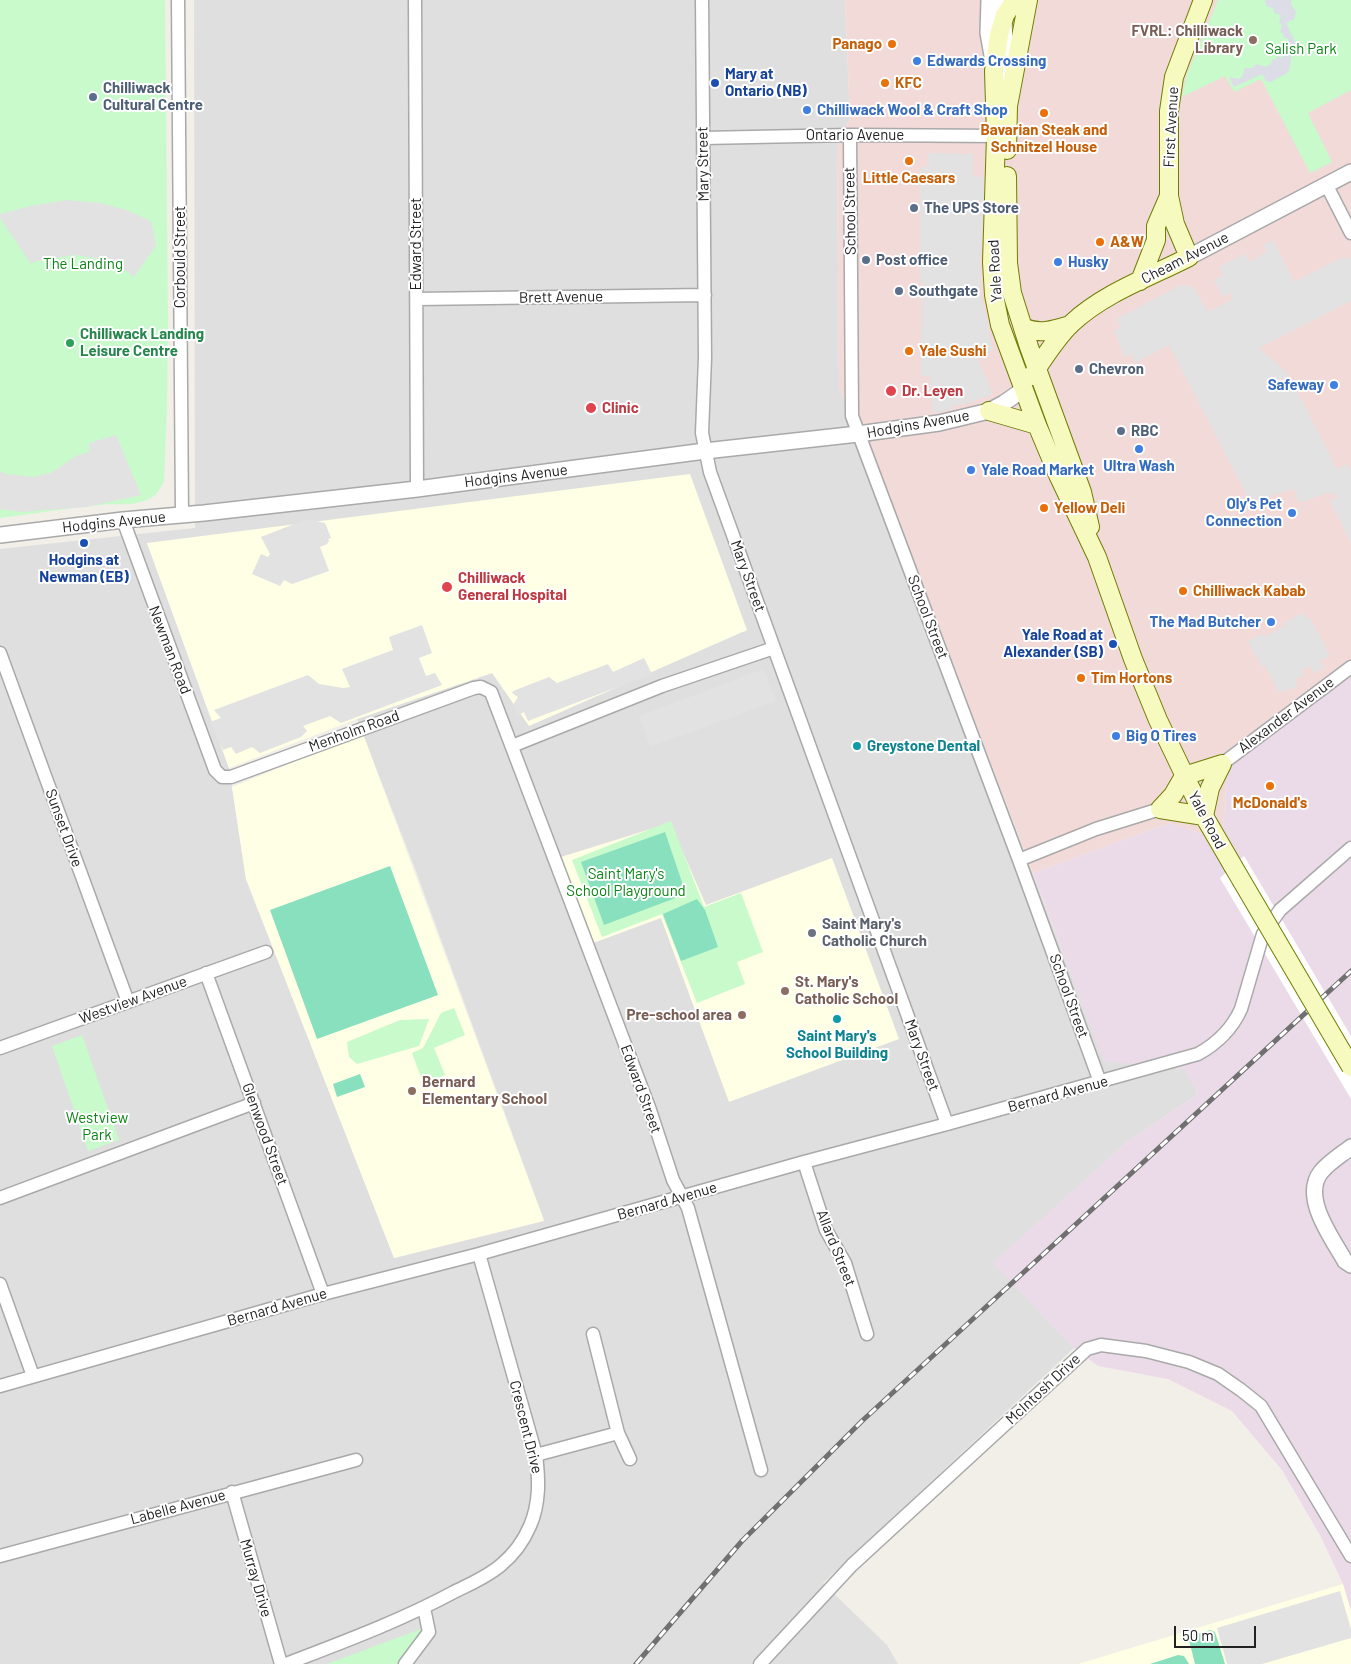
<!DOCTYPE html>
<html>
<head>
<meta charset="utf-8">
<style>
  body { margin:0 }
  #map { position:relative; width:1351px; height:1664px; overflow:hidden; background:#f2efe9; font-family:Barlow,sans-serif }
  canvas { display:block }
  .scale { position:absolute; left:1174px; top:1626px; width:82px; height:22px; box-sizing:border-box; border:2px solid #222; border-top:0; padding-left:6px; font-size:15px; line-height:18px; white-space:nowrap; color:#222; -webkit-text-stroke:4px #fff; paint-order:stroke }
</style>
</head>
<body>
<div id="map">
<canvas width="1351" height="1664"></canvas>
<div class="scale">50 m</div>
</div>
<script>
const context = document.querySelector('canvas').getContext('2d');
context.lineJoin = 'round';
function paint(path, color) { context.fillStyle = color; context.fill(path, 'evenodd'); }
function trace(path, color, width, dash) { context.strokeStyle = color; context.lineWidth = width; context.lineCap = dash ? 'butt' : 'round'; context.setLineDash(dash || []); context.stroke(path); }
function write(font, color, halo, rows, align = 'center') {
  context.font = font + ' Barlow,sans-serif'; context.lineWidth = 4; context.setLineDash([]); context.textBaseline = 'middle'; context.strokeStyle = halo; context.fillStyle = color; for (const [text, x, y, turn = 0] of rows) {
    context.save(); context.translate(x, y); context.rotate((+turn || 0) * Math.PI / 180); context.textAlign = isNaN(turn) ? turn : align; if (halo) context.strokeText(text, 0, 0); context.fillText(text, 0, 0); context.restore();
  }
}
const residential = new Path2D(`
  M194,0H845L850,118L837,148L839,387L906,541L1104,1060L1186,1069L1198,1094L1127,1142L994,1263L1074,1348L823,1583L887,1645L898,1664H0V549L195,528ZM147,543L747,631L492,673L357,719L417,874L544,1220L394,1258L246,879L229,768Z`);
const commercial = new Path2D(`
  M845,0H1351V676L1228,768L1223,827L1211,837L1170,823L1033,873L906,541L839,387L837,148L850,118Z`);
const industrial = new Path2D(`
  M1351,676V1611L1343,1584L1321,1537L1282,1470L1232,1411L1168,1379L1098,1366L1074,1348L993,1263L1127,1142L1198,1094L1185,1069L1104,1061L1033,873L1170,823L1211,837L1223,827L1228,768Z`);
const education = new Path2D(`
  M690,474L747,630L529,726L492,673L357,719L229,768L147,543Z
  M363,734L544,1221L394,1258L246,879L232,787Z
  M670,823L706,905L832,858L899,1039L729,1102L661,918L593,943L561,857Z
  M1343,1584L1351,1611V1664H1078Z`);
const park = new Path2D(`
  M0,0H165L168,320L167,407L164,481C160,489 157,495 149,499C133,507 117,503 100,505C67,508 33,514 0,518Z
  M1218,0H1351V90L1308,113L1332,162L1310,173L1261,79L1234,92L1225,76L1182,97L1187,74Z
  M671,821L704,907L741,893L763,952L737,962L745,984L697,1003L662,914L602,937L572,860Z
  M454,1008L465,1035L434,1048L445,1075L423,1083L412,1053L423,1048L441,1013Z
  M429,1019L419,1046L357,1064L349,1057L347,1042L400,1020Z
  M82,1035L119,1140L88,1151L52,1046Z
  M429,1626L399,1664H327Z`);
const pitch = new Path2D(`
  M665,832L686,894L604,925L581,862Z
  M390,866L438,995L317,1039L270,910Z
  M697,899L705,910L718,947L681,961L663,914Z
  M360,1074L365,1087L337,1097L333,1084Z
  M1210,1630L1215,1632L1225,1664H1195L1189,1640L1191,1636Z
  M1178,1655L1184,1656L1189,1664H1150Z`);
const parking = new Path2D(`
  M928,153L973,154V176L983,177L984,195L980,264L981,296L993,350L977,358L993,394L969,403L952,406V410L933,413L930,376H921L922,283L920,281V167H927Z
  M67,200L100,203L127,210L151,221L156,245L134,277L121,267L100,259L74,255L36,261L31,264L0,218V214L31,206Z
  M1273,240L1294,282L1339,259L1346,257L1351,259V301L1259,348L1287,372L1337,469L1347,464L1351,470V543L1330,501L1338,497L1335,494L1328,493L1299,503L1294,489L1258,500L1247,496L1169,345L1135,363L1132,354L1125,358L1114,331L1121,327L1117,319L1181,285L1193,287L1208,312L1233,299L1231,293L1223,297L1214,280L1223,275L1219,267L1245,254L1250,262L1267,252L1263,245Z
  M116,435L141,495L86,507L21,512L0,509V471L6,474L33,477L51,473L76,456L89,452V443Z
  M307,519L325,523L331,538L328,539L329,541L327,544L320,547L329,571L292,584L284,580L280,586L252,574L261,554L268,557L270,554L261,537Z
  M1303,613L1307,619L1310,618L1330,656L1320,661L1324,668L1314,673L1310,666L1302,670L1304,675L1295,680L1298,686L1288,691L1287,689L1279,693L1265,665L1262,667L1248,641L1262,634L1264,637L1285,626L1284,623Z
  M422,625L432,653L419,658L426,676L435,673L442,685L341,723L330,716L303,726L307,731L301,737L260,753L252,747L236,754L231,747L223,750L210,722L221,718L214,710L308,675L319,684L343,688L350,687L342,669L393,650L389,637Z
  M644,658L652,674L528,721L524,712L518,715L513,705L518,697L512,693L513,691L549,677L557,683L608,664L613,672Z
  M764,669L776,701L650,747L639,716Z
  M1340,1591L1351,1629V1638L1262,1664H1227L1217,1628Z`);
const plaza = new Path2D(`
  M1265,0H1291V4L1296,12L1294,19L1286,23L1299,50L1292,53L1289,72L1271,82L1266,81L1262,74L1234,87L1229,77L1238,79L1242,77L1245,68H1253L1256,64L1267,67L1268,65H1270L1273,59H1276L1277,56L1282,58L1283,56H1285L1290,43L1288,42V39L1283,37L1284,34L1280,32L1282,26L1279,22L1281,15L1274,13L1273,8L1266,6Z`);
const pier = new Path2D(`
  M1244,856L1351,1036V1099L1220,878Z`);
const minor = new Path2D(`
  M178,0L182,515
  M415,0L417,489
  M702,0L705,358L702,433L710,472L947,1124
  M850,135L852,416L1019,860L1100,1082
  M703,138L850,135L1003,136
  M1326,184L1351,233
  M417,299L705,295
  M123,520L215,770L222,777H231L474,688L481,687L491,692L650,1110L673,1180L688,1208L761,1470
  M0,653L128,1002
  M512,746L662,686L774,648
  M1222,764L1351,667
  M1019,860L1096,829L1160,809
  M206,973L323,1294
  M0,1048L266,952
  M804,1162L826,1230L845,1263L867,1334
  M0,1198L254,1103
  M0,1284L33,1376
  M593,1334L618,1433L630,1459
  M0,1386L323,1294L479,1254L804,1162L947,1124L1198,1054C1218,1043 1232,1029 1241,1009L1263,934L1280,910L1351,848
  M536,1455L618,1433
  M232,1492L281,1664
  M0,1556L356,1460
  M286,1664C343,1642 400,1621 454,1592C470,1584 487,1577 501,1565C513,1555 524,1540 530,1526C540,1503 539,1479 536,1455L479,1254
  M405,1664L429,1632L424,1608
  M760,1664L852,1565L1087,1349L1101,1345L1146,1351L1189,1362L1218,1374L1241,1390L1261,1406L1351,1556`);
const tertiary = new Path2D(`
  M989,0L988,33L993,61
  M1003,0L1007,84
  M1189,257L1351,172
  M0,535L123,520L204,513L417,489L705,451L858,434L939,423L989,411L1004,403L1024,389
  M1351,1147C1341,1155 1329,1162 1321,1172C1301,1197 1332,1238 1345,1261L1351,1265`);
const secondary = new Path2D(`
  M1015,0L1005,15L999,35L994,71L996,136L992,262L994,295L1000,325L1037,425L1058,475L1097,557L1133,659L1158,720L1204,816L1233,866
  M1007,150L1008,106L1028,0
  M1007,176L1008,263L1012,293L1029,347L1082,492L1090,527
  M1140,281L1156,240V226L1169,196
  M1023,327C1039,335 1054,330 1070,325
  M1032,376C1044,358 1056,338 1072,323C1104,293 1150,277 1189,257L1175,224L1169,196V111L1174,77L1203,0
  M989,411L1037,425
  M1160,809L1173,795L1184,776L1222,764
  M1160,809L1204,816
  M1204,816L1210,788L1222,764`);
const rail = new Path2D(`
  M636,1664L742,1541L862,1421L1351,971`);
const secondaryBridge = new Path2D(`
  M1233,866L1351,1067`);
const markers = [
  [1253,40,5,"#8d6e63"],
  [892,44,5,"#e8710a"],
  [917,61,5,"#3f7fe0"],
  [715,83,5,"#1a4fb4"],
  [885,83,5,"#e8710a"],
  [93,97,5,"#5c6f8a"],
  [807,110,5,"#3f7fe0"],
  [1044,113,5,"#e8710a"],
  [909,161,5,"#e8710a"],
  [914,208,5,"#5c6f8a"],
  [1100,242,5,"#e8710a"],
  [866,260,5,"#5c6f8a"],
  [1058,262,5,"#3f7fe0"],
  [899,291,5,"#5c6f8a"],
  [70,343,5,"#2e9e5b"],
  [909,351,5,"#e8710a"],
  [1079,369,5,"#5c6f8a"],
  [1334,385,5,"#3f7fe0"],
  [891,391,6,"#e0444e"],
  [591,408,6,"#e0444e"],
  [1121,431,5,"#5c6f8a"],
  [1139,449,5,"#3f7fe0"],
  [971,470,5,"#3f7fe0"],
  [1044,508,5,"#e8710a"],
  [1292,513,5,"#3f7fe0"],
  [84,543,5,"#1a4fb4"],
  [447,587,6,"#e0444e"],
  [1183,591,5,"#e8710a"],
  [1271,622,5,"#3f7fe0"],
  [1113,644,5,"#1a4fb4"],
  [1081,678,5,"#e8710a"],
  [1116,736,5,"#3f7fe0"],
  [857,746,5,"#0f9aa8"],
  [1270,786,5,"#e8710a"],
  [812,933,5,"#6b7280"],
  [785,991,5,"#8d6e63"],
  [742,1015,5,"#8d6e63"],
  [837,1019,5,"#0f9aa8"],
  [412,1091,5,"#8d6e63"]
];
const educationNames = [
  ["FVRL: Chilliwack",1243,31],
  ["Library",1243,48],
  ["St. Mary's",795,982,"left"],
  ["Catholic School",795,999,"left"],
  ["Pre-school area",732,1015],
  ["Bernard",422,1082,"left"],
  ["Elementary School",422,1099,"left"]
];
const foodNames = [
  ["Panago",882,44,"right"],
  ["KFC",895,83],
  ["Bavarian Steak and",1044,130,"center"],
  ["Schnitzel House",1044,147,"center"],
  ["Little Caesars",909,178,"center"],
  ["A&W",1110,242],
  ["Yale Sushi",919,351],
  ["Yellow Deli",1054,508],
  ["Chilliwack Kabab",1193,591],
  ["Tim Hortons",1091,678],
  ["McDonald's",1270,803,"center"]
];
const parkNames = [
  ["Salish Park",1301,49],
  ["The Landing",83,264],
  ["Saint Mary's",626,874],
  ["School Playground",626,891],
  ["Westview",97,1118],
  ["Park",97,1135]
];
const shopNames = [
  ["Edwards Crossing",927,61],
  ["Chilliwack Wool & Craft Shop",817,110],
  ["Husky",1068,262],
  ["Safeway",1324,385,"right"],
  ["Ultra Wash",1139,466,"center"],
  ["Yale Road Market",981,470],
  ["Oly's Pet",1282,504,"right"],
  ["Connection",1282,521,"right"],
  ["The Mad Butcher",1261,622,"right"],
  ["Big O Tires",1126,736]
];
const transitNames = [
  ["Mary at",725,74],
  ["Ontario (NB)",725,91],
  ["Hodgins at",84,560,"center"],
  ["Newman (EB)",84,577,"center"],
  ["Yale Road at",1103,635,"right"],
  ["Alexander (SB)",1103,652,"right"]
];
const serviceNames = [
  ["Chilliwack",103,88],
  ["Cultural Centre",103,105],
  ["The UPS Store",924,208],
  ["Post office",876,260],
  ["Southgate",909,291],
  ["Chevron",1089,369],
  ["RBC",1131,431]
];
const streetNames = [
  ["First Avenue",1171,127,-87],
  ["Ontario Avenue",855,135],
  ["Mary Street",703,164,-91],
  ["School Street",850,211,-91],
  ["Edward Street",416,244,-90],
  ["Corbould Street",180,257,-90],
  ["Cheam Avenue",1185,258,-27],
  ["Yale Road",995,271,-93],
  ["Brett Avenue",561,297,-1],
  ["Hodgins Avenue",918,424,-10],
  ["Hodgins Avenue",516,476,-7],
  ["Hodgins Avenue",114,522,-6],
  ["Mary Street",748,576,70],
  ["School Street",928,617,69],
  ["Newman Road",170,650,69],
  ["Alexander Avenue",1286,715,-37],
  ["Menholm Road",354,731,-20],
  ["Yale Road",1207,820,62],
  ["Sunset Drive",64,828,70],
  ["School Street",1069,996,70],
  ["Westview Avenue",133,1000,-20],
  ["Mary Street",922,1055,70],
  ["Edward Street",641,1089,70],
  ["Bernard Avenue",1058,1094,-15],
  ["Glenwood Street",265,1134,70],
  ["Bernard Avenue",667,1201,-16],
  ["Allard Street",836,1248,68],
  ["Bernard Avenue",277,1307,-16],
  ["McIntosh Drive",1043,1389,-43],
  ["Crescent Drive",526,1427,76],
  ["Labelle Avenue",178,1507,-15],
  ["Murray Drive",256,1578,74]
];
const leisureNames = [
  ["Chilliwack Landing",80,334],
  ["Leisure Centre",80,351]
];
const healthNames = [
  ["Dr. Leyen",902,391],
  ["Clinic",602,408],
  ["Chilliwack",458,578],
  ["General Hospital",458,595]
];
const cultureNames = [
  ["Greystone Dental",867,746],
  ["Saint Mary's",837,1036,"center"],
  ["School Building",837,1053,"center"]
];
const worshipNames = [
  ["Saint Mary's",822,924],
  ["Catholic Church",822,941]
];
paint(residential, '#e0dfdf');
paint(commercial, '#f2dad9');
paint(industrial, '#ebdbe8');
paint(education, '#ffffe5');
paint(park, '#c8facc');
paint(pitch, '#88e0be');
paint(parking, '#e2e2e2');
paint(plaza, '#dddde8');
paint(pier, '#fff');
trace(minor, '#a9a9a9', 15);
trace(tertiary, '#a9a9a9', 18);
trace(secondary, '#707d05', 20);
trace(minor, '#fff', 12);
trace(tertiary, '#fff', 15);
trace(secondary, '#f7fabf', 18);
trace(rail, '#707070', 5);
trace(rail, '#fff', 3, [9]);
trace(secondaryBridge, '#707d05', 20, []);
trace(secondaryBridge, '#f7fabf', 18);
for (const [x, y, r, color] of markers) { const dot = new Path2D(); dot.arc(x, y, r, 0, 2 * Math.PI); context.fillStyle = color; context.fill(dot); trace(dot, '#fff', 2); }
write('bold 15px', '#785e54', '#fff', educationNames, 'right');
write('bold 15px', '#c56008', '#fff', foodNames, 'left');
write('15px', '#0c8416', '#fff', parkNames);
write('bold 15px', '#366cbe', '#fff', shopNames, 'left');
write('bold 15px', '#164399', '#fff', transitNames, 'left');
write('bold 15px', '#4e5e75', '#fff', serviceNames, 'left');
write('15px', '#222', '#fff', streetNames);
write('bold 15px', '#27864d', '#fff', leisureNames, 'left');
write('bold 15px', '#be3a42', '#fff', healthNames, 'left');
write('bold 15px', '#0d838f', '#fff', cultureNames, 'left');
write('bold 15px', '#5b616d', '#fff', worshipNames, 'left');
</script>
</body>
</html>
